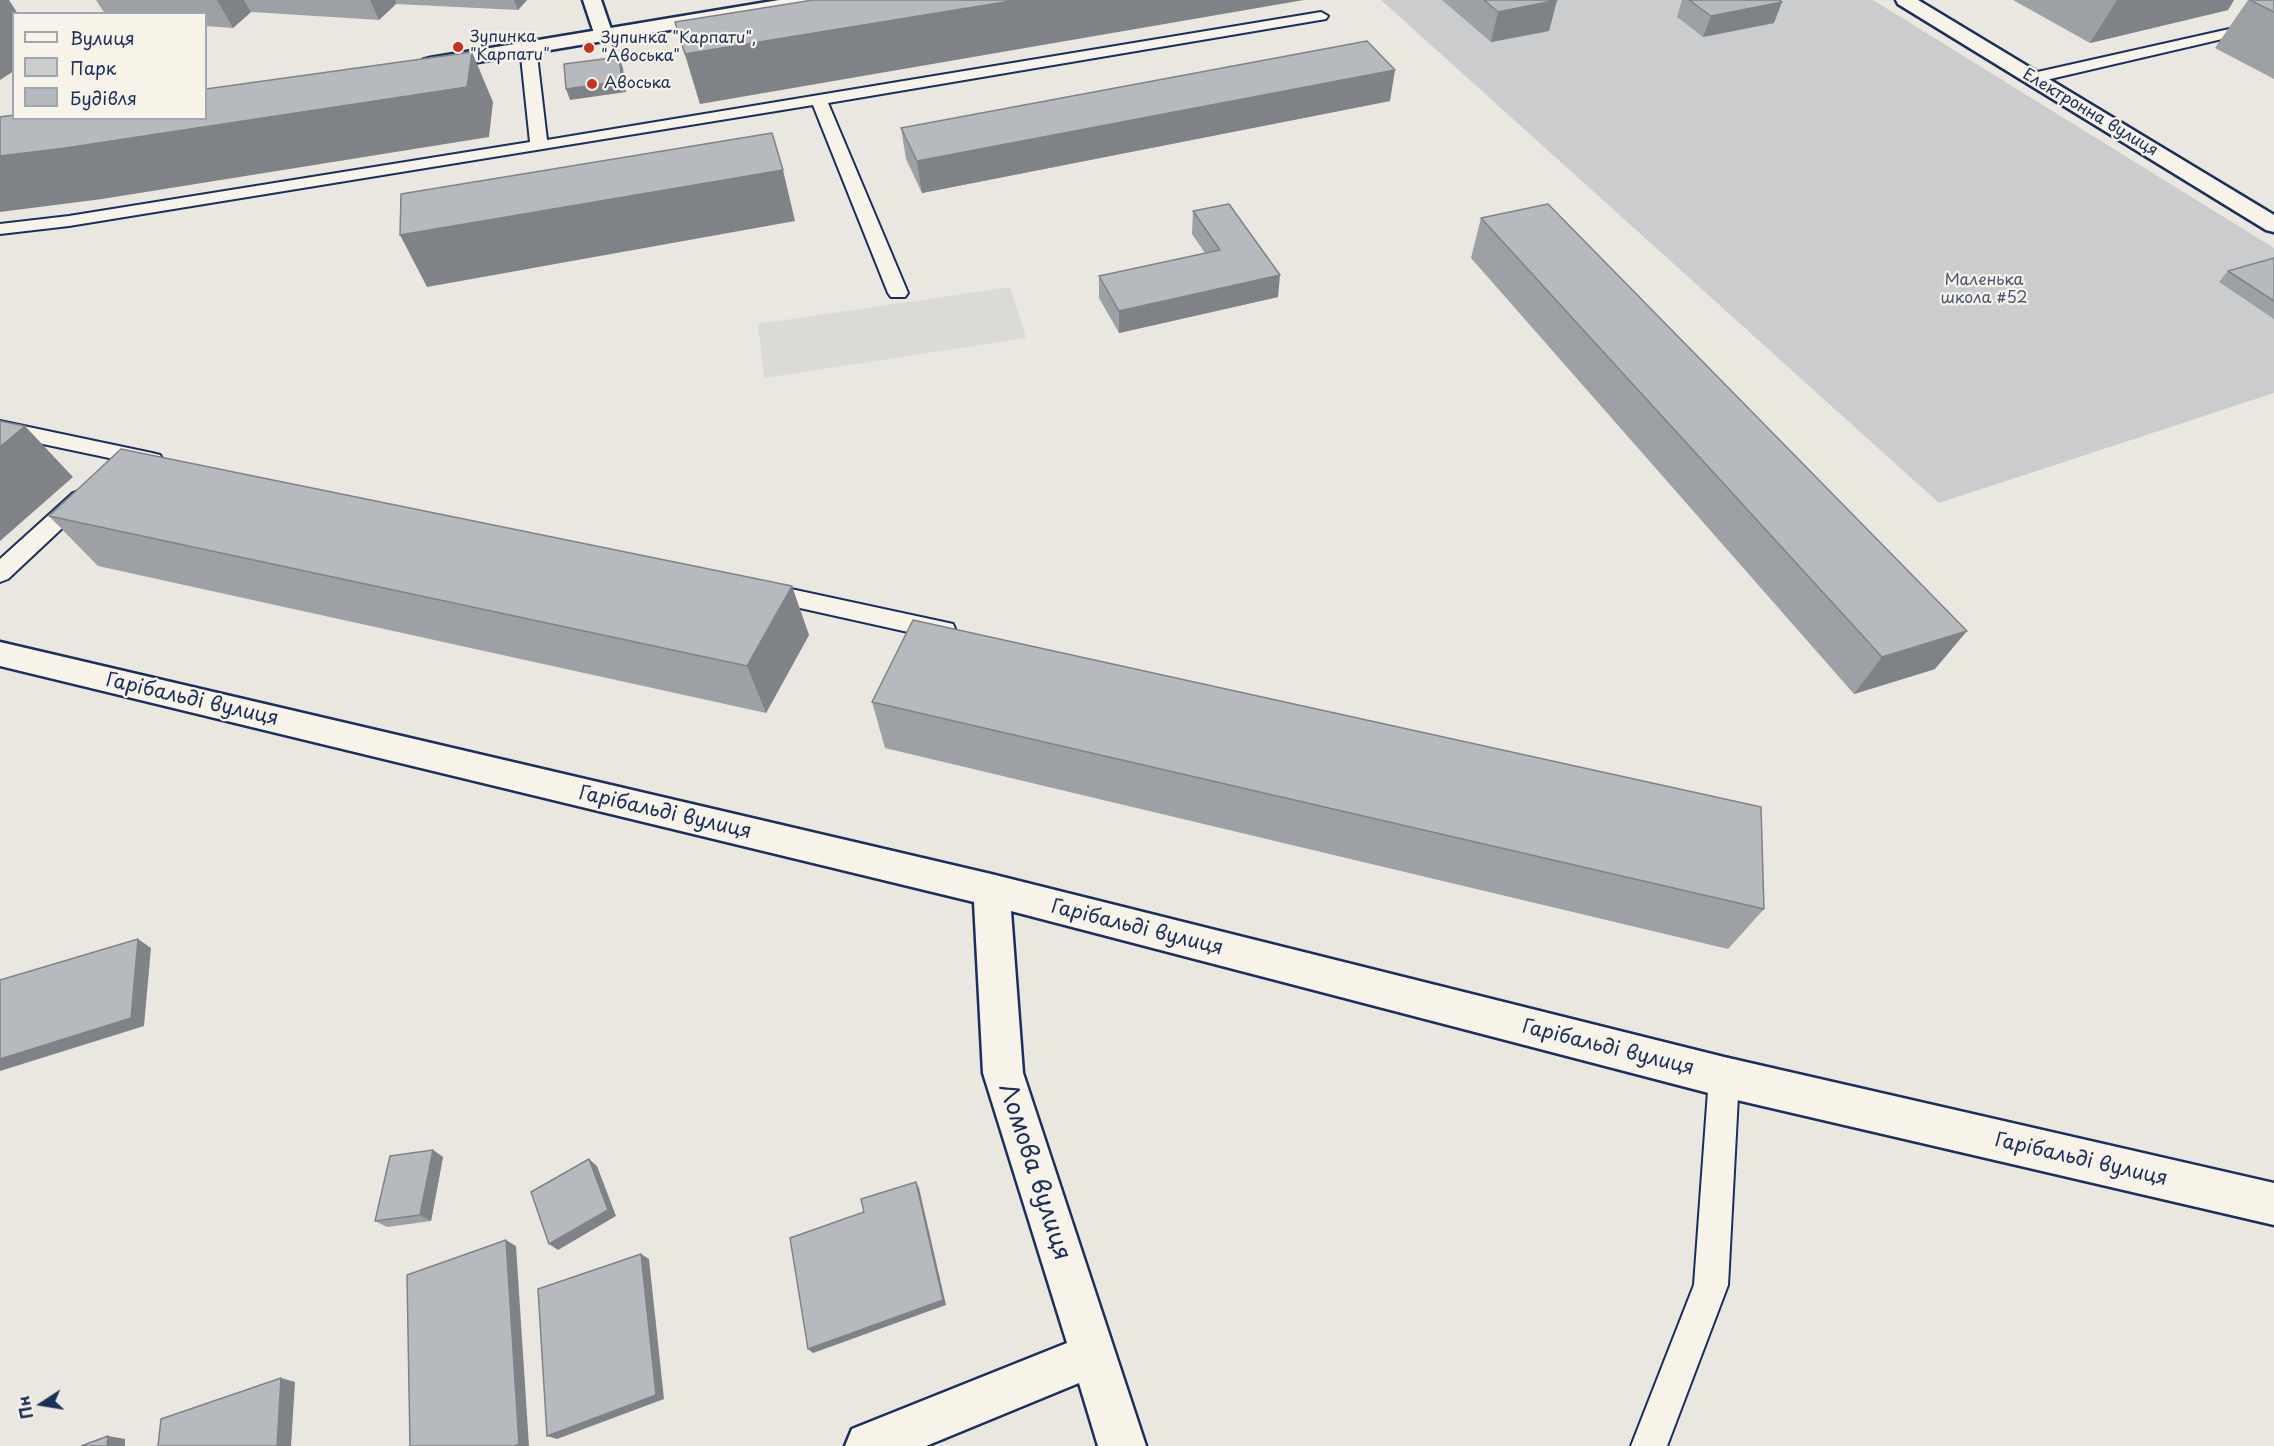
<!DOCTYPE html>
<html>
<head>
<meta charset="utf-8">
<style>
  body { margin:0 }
  #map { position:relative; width:2274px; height:1446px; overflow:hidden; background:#eae7e0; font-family:"Playpen Sans",sans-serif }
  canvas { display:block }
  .legend { position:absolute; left:12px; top:12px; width:195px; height:108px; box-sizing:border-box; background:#f7f3e8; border:2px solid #9fa5b1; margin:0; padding:8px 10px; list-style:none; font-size:18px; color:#1b2f5e }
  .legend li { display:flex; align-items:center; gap:12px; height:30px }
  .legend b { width:30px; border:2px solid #9fa5b1 }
  .north { position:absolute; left:12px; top:1374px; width:60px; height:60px; -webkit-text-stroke:4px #f7f3e8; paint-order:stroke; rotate:258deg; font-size:16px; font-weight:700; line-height:24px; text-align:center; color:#1b2f5e }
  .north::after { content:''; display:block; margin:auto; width:21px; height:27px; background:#1b2f5e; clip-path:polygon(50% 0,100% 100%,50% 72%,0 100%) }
</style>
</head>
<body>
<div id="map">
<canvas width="2274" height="1446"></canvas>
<ul class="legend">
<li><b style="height:8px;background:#f7f3e8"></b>Вулиця</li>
<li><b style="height:16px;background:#cbcccd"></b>Парк</li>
<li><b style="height:16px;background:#b6babf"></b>Будівля</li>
</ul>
<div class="north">Пн</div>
</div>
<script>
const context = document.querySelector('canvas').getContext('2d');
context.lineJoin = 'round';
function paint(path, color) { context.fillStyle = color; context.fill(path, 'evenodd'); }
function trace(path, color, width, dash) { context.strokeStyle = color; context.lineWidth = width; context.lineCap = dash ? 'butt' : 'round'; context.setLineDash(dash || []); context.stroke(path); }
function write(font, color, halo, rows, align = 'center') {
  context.font = font + ' "Playpen Sans",sans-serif'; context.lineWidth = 4.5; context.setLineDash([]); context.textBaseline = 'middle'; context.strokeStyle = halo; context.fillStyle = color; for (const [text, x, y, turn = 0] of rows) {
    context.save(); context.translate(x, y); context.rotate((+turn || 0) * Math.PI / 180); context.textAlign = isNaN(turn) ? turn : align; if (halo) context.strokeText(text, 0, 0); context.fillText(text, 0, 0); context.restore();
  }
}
const built = new Path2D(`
  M1010,287L1026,338L764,378L758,324Z`);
const green = new Path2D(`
  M1381,0H1873L2274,248V393L1939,503Z`);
const service = new Path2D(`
  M1321,12L1328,16L1326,19L828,103L908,293L905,297H891L888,293L813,105L69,226L0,234V224L69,216L530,142L520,47L528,42L536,47L547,140Z
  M2274,19V27L2033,83L2025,78L2033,73Z
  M0,421L152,453L160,455L163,460L160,465L152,467L0,435Z
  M81,490L89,493L92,498L89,503L8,579L0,582V559L73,493Z
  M763,583L944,622L953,624L956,631L953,638L944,640L755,598L751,592L755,586Z
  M1724,1062L1735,1066L1739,1077L1728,1285L1667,1446H1631L1694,1285L1709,1077L1713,1066Z`);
const minor = new Path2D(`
  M583,0H601L613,35L610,39H596Z
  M1896,0H1918L2274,215V232L2266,230L1898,4Z
  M0,642L991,874L1724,1057L2274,1183V1225L1724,1097L1011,911L1023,1073L1146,1446H1098L1079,1383L926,1446H845L852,1429L1067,1343L983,1073L974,902L0,666Z`);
const secondary = new Path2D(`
  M779,0H822L820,4L813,6L430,70L423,68L420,64L423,60L430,58Z`);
const wall = new Path2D(`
  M96,0H527L518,10L396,4L379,20L251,12L233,28L206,26V14H105Z
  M813,0L700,104L675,22Z
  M1442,0H1557L1549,31L1491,42Z
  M1682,0H1779L1774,23L1703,37L1677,17Z
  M2013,0H2234L2228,10L2090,43Z
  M2248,0H2274V79L2215,48Z
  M1390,101L922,193L906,159L901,128Z
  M1193,211L1278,297L1119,333L1099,298V276L1205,253L1192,234Z
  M1481,218L1935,669L1854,694L1471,258Z
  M2274,258V319L2219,282L2228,271Z
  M49,516L809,635L766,713L98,566Z
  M872,702L1764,909L1728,949L885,748Z
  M433,1150L443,1157L431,1221L387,1227L375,1221Z`);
const shadedWall = new Path2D(`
  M0,0H9L18,14H14V71L0,80Z
  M217,0H244L251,12L233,28Z
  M370,0H395L396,4L379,20Z
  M514,0H527L518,10Z
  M1017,0H1304L700,104L685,54Z
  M1557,0L1549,31L1491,42L1498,12Z
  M2117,0H2234L2228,10L2090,43Z
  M1782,2L1774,23L1703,37L1711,16Z
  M472,52L493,102L489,137L102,199L0,212V156Z
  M619,57L623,68L626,92L570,100L566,89Z
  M1395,70L1390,101L922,193L917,161Z
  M783,170L795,221L427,287L400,235Z
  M1280,275L1278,297L1119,333V311Z
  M25,426L73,477L0,541V447Z
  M792,586L809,635L766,713L747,666Z
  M1967,631L1935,669L1854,694L1882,657Z
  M138,939L151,948L144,1026L0,1071V1059Z
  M433,1150L443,1157L431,1221L420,1215Z
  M589,1159L597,1166L616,1216L558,1250L549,1244Z
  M916,1182L919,1188L946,1305L813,1353L808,1349Z
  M506,1240L516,1246L529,1446H515Z
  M641,1254L649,1259L664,1399L557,1439L547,1436Z
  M281,1378L295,1382L291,1446H277Z
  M108,1436L125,1439V1446H107Z`);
const building = new Path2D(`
  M813,0H1017L685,54L675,22Z
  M1484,0H1557L1498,12Z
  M1689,0H1779L1782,2L1711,16Z
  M2250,0H2274V12Z
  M1367,41L1395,70L917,161L901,128Z
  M472,52L467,87L65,148L0,156V117L14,115V118H206V89Z
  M619,57L622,81L566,89L564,64Z
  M772,133L783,170L400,235L401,194Z
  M1229,204L1280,275L1119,311L1099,276L1220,250L1193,211Z
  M1548,204L1967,631L1882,657L1481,218Z
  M2274,258V301L2228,271Z
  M0,421L25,426L0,447Z
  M121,449L792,586L747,666L49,516Z
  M913,620L1761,807L1764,909L872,702Z
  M138,939L131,1018L0,1059V980Z
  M433,1150L420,1215L375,1221L390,1156Z
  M589,1159L608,1210L549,1244L531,1192Z
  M916,1182L943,1300L808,1349L790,1238L864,1212L861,1199Z
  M506,1240L519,1444L515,1446H410L407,1275Z
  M641,1254L656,1395L547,1436L538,1289Z
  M281,1378L277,1446H158L161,1419Z
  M108,1436L107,1446H81Z`);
const markers = [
  [458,47,6,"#c8321e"],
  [589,48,6,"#c8321e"],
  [592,84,6,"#c8321e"]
];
const farPoinames = [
  ["Зупинка",470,38],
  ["\"Карпати\"",470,56],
  ["Зупинка \"Карпати\",",601,39],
  ["\"Авоська\"",601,57],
  ["Авоська",604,84]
];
const farStreetnames = [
  ["Електронна вулиця",2090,113,31]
];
const farParknames = [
  ["Маленька",1984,281],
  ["школа #52",1984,299]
];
const streetNames = [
  ["Гарібальді вулиця",192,700,13],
  ["Гарібальді вулиця",665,813,13],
  ["Гарібальді вулиця",1137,928,14],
  ["Гарібальді вулиця",1608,1048,14],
  ["Гарібальді вулиця",2081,1160,13]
];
const nearStreetnames = [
  ["Ломова вулиця",1034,1172,72]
];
paint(built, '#dadad6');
paint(green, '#cbcccd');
trace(service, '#1b2f5e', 4);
trace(minor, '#1b2f5e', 5);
trace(secondary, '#1b2f5e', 5);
paint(service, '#f7f3e8');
paint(minor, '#f7f3e8');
paint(secondary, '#f7f3e8');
paint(wall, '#9da0a4');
paint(shadedWall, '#7f8286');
paint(building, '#b6babf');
trace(building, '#7f8286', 1.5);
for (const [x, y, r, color] of markers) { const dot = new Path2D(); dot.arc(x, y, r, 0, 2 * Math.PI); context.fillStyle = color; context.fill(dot); trace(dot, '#f7f3e8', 2); }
write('16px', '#1b2f5e', '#f7f3e8', farPoinames, 'left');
write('16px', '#1b2f5e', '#f7f3e8', farStreetnames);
write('16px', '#47567a', '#f7f3e8', farParknames);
write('20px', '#1b2f5e', '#f7f3e8', streetNames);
write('24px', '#1b2f5e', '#f7f3e8', nearStreetnames);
</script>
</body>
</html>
